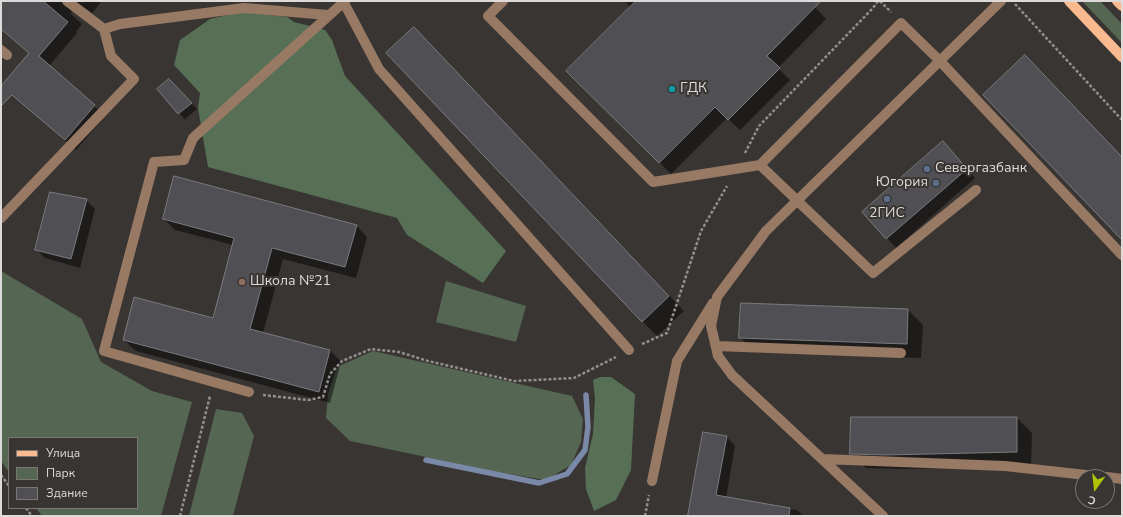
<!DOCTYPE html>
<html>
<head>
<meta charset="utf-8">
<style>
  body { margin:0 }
  #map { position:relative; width:1123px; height:517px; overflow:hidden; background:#393533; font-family:"Nunito Sans",sans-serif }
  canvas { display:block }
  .frame { position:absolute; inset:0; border:2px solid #dddad9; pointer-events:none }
  .legend { position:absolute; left:8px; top:437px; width:130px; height:72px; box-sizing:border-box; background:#393533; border:1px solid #7b7775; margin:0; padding:5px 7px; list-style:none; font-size:12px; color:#dddad9 }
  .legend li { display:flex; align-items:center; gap:8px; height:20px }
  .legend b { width:20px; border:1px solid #7b7775 }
  .north { position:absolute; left:1075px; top:469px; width:40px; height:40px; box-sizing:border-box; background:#393533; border:1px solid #7b7775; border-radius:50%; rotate:195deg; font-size:11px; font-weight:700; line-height:16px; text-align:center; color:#dddad9 }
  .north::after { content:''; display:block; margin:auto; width:14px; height:18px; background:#afc503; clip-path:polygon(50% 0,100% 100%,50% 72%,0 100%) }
</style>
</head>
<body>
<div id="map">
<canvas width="1123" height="517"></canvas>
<div class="frame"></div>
<ul class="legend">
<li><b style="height:5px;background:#f9ba8f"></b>Улица</li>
<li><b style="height:11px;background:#556753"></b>Парк</li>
<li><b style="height:11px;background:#505054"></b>Здание</li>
</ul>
<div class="north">С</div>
</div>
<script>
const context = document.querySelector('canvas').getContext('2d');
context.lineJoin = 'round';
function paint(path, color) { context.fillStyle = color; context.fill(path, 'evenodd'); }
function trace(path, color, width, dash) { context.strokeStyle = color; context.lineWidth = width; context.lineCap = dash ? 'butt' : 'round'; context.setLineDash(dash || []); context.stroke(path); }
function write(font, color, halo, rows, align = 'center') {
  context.font = font + ' "Nunito Sans",sans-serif'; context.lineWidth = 4; context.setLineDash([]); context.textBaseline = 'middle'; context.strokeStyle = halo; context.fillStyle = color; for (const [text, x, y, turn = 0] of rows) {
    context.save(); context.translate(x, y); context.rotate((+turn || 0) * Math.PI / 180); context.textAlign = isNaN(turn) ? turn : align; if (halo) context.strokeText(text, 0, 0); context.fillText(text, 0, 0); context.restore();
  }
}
const green = new Path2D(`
  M1082,1H1100L1122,24V43Z
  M1,271L82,319L101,362L152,391L192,402L161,516H42L36,508H137V438H9V472L1,461Z
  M446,281L526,306L516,342L436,322Z
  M373,351L572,396L583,419L581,442L571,465L546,480L497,472L350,441L326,418L328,394L337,367Z
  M216,409L242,413L254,436L233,516H189Z`);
const forest = new Path2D(`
  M241,12L287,17L294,22L325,30L332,40L345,76L506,251L483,283L407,235L397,218L208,167L198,108L200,93L174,65L180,40L210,19Z
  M600,377H611L635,394L631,470L616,500L594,511L586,489L585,468L593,434L595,398L593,380Z`);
const shadow = new Path2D(`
  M1,1H102L92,13L79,4L72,7L71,14L82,24L76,32L77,33L49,66L105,116L76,150L3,86L30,54L1,29Z
  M625,1H809L826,19L778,68L790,80L740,130L727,118L671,174L568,71L631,8Z
  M429,43L684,311L657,336L642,321Z
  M169,80L197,109L185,119L179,113Z
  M951,151L975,178L896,248L863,212Z
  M86,200L95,209L80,268L45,258L36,249Z
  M164,219L356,225L367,237L356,278L283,259L263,333L330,350L341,362L330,403L136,351L124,340L213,319L233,245L175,230Z
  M908,310L923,325L921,358L755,352L740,337Z
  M1017,418L1032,433L1031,467L900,469L866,468L851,453Z
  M727,437L735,446L726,498L797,510L803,516H689Z`);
const stream = new Path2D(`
  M426,460L539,483L567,474L585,450L588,427L586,395`);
const building = new Path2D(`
  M1,1H43L68,22L39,56L95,105L65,140L12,95L1,106V86L29,53L1,29Z
  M636,1H821L767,56L780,68L728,120L715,107L659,163L566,71Z
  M414,27L669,296L642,322L386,53Z
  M1025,55L1122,157V240L983,95Z
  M169,79L192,103L178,114L157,89Z
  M943,141L967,169L886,239L862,212Z
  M174,176L357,225L345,267L272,248L250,329L330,350L319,392L123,340L134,297L213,318L234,238L163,219Z
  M50,192L87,199L71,259L35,250Z
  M741,303L908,309L907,344L739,338Z
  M851,417H1017V452L885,455L850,454Z
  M703,432L727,436L716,495L790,508L789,516H688Z`);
const path = new Path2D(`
  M880,1L891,12
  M1015,4L1122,120
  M745,153L759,126L873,8L878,1
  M642,344L667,333L701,231L727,186
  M263,395L308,400L323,397L330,374L342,361L371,349L399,352L428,361L514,381L574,378L616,357
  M1,475L9,486
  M26,508L32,516
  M180,516L210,396
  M645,516L649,495`);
const minor = new Path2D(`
  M343,1L379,69L629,350
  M503,1L488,16L653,182L760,165L901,23L939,60L1122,255
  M104,29L120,24L244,8L328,15
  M1,50L7,55
  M760,165L873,273L976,190
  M1,218L134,79L111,56L104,29L67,1
  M716,346L901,353
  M249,392L104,351L154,162L184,160L193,138L345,1
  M822,459L1005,466L1104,477
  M1107,477L1122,479
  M652,481L677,361L713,303
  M883,516L732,375L718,356L711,326L717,297L766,231L1001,1`);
const major = new Path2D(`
  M1069,1L1122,57
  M1117,1L1122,6`);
const markers = [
  [672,89,4,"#0f9aa8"],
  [927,169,4,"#5c6f8a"],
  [936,183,4,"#5c6f8a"],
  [887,199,4,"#5c6f8a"],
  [242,282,4,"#8d6e63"]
];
const poiNames = [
  ["ГДК",680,89],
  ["Севергазбанк",935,169],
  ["Югория",928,183,"right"],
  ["2ГИС",887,214,"center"],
  ["Школа №21",250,282]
];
paint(green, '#556753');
paint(forest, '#576f55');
paint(shadow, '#0007');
trace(stream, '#7989a7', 5.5);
paint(building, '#505054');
trace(building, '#7a7b7f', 1);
trace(path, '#928f8e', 2.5, [3, 2]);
trace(minor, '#987964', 10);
trace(major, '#f9ba8f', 10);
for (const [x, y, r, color] of markers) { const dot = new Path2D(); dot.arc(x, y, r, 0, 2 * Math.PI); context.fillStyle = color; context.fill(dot); trace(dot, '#393533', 1.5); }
write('14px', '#dddad9', '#393533', poiNames, 'left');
</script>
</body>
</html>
